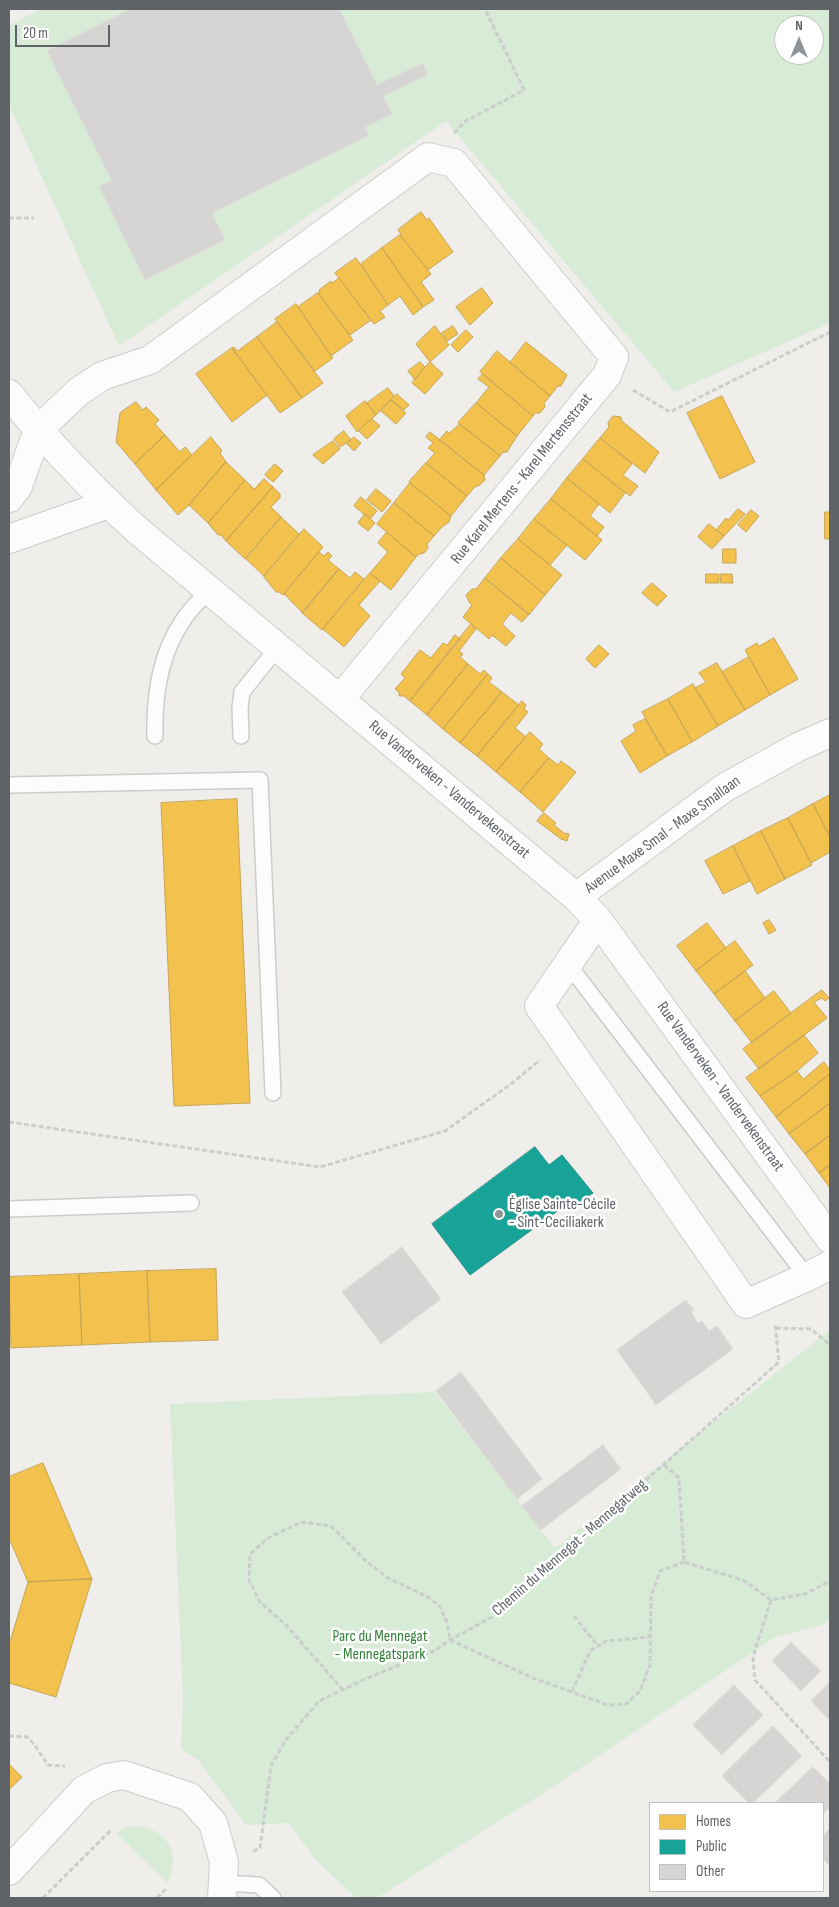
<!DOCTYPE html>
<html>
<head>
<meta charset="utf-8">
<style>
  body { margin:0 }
  #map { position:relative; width:839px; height:1907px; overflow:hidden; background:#efeeea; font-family:"Sofia Sans Condensed",sans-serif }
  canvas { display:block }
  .frame { position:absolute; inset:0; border:10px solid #5f6368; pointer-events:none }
  .legend { position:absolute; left:649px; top:1802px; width:175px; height:90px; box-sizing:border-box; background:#fff; border:1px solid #bfc1c3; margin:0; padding:6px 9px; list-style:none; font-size:15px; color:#5f6368 }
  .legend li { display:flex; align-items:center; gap:10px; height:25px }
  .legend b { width:25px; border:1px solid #bfc1c3 }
  .north { position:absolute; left:774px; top:15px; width:50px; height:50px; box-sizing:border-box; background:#fff; border:1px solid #bfc1c3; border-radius:50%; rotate:0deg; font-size:14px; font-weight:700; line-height:20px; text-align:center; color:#5f6368 }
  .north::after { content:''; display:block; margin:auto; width:18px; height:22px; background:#919496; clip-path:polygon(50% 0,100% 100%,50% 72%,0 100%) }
  .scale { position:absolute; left:15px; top:25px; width:95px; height:22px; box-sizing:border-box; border:2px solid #5f6368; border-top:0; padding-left:6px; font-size:15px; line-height:18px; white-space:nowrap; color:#5f6368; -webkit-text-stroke:4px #fff; paint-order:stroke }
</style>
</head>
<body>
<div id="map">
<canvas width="839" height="1907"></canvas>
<div class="frame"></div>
<ul class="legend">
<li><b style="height:14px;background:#f2c14e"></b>Homes</li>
<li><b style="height:14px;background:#17a398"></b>Public</li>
<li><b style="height:14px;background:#d6d5d3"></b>Other</li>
</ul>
<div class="north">N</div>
<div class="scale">20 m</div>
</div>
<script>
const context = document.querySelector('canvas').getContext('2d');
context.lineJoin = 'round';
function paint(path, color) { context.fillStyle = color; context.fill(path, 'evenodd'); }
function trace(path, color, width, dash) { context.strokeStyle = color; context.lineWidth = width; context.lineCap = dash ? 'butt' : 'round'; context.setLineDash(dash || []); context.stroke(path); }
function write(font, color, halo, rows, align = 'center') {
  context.font = font + ' "Sofia Sans Condensed",sans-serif'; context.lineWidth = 5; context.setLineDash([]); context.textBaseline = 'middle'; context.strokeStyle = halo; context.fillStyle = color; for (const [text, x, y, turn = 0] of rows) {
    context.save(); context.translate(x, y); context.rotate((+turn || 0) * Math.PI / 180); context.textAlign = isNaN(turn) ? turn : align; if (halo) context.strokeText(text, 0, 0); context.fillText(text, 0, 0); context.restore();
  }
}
const green = new Path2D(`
  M42,9H830V323L674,392L446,121L119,346L9,105V25ZM784,25H814V55H784Z
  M830,1330V1618L824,1624L774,1638L542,1794L377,1898H356L314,1858L289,1823L246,1825L199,1761L181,1749L183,1700L170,1404L435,1392L555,1548Z
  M131,1826C166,1826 182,1852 168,1883L116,1833L124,1828Z`);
const homes = new Path2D(`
  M421,212L427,220L429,218L453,252L428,270L400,235L401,234L398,230Z
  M400,235L431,274L421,282L434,300L423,307L382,248Z
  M382,248L423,307L413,315L400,296L388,305L361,264Z
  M356,258L388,305L380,311L385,317L374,324L335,273Z
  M339,278L371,320L350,335L318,293L320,292L319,290L331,281L332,283Z
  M482,288L493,303L470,325L456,307Z
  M318,293L353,340L331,356L298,307Z
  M296,304L333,358L315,371L275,319Z
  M277,322L323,383L302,398L257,337Z
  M435,326L449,345L430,362L416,344Z
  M453,326L458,334L447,341L442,333Z
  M466,330L473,337L458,352L451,345Z
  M257,337L302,398L280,413L232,348L234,347L237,351Z
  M526,342L567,375L561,386H558L550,396L510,363Z
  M232,348L267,395L232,422L196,374Z
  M497,351L550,396L544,403L545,407L540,413H535L533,416L480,372Z
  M420,362L425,367L415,380L408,371Z
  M430,362L443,374L425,394L412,383Z
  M483,374L533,416L517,436L476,403L489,387L478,379Z
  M388,388L394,396L376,415L367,403Z
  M397,394L409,405L404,410L391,400Z
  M722,396L755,462L720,479L687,413Z
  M391,400L406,413L396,424L381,411Z
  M365,401L376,415L357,432L346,416Z
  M136,402L143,410L146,407L159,420L155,424L165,435L135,464L116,442L120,413Z
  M476,403L517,436L507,452H503L500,456L458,423Z
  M613,416L621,417L622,421L659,452L645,473L600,438L609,427L608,423Z
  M372,419L380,426L367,439L359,431Z
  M460,424L500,456L484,475L439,440L447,431L449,433Z
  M344,431L351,440L340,447L334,439Z
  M430,432L484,475L485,480L480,485L475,487L467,496L426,463L435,453L428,448L433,443L426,437Z
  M165,435L180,452L185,447L192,455L156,490L135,464Z
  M211,437L222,451L220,453L226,462L189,505L178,515L156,490Z
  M354,437L361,443L354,451L347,444Z
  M600,438L632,464L623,475L638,486L630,496L583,459Z
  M333,441L340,449L323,464L313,455Z
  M583,459L625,493L610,513L567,478Z
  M226,462L245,480L208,523L189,505Z
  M426,463L467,496L451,516L409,482Z
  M275,464L283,471L273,482L265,475Z
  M567,478L599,504L590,516L604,527L597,536L551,499Z
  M264,479L273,487L226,541L221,535H218L208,523L245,480L254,489Z
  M410,483L451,516L449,522L442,527L434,536L394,503Z
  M273,487L280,494V498L271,507L281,517L245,559L226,541Z
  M376,489L391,501L382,512L367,500Z
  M361,497L377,511L370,519L354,506Z
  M551,499L602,540L585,560L534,519Z
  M394,503L434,536L427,544L428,548L424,553L419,554L416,557L377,524Z
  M738,509L745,514L724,536L716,530L726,518L728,520Z
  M751,510L759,516L746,532L738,525Z
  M825,512H830V539H825Z
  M365,514L375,523L368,531L358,523Z
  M281,517L299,534L264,576L246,559Z
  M534,519L567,545L550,565L518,539Z
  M709,524L724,536L712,549L698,537Z
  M304,529L323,547L283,595L279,592H276L264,577Z
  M387,532L416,557L391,590L370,573L388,552L378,543Z
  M518,539L562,575L545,595L501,558Z
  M723,549H736V563H723Z
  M319,552L324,556L328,552L332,556L328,560L339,569L303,613L284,594Z
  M501,558L545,595L529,615L485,578Z
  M339,569L350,578L355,572L364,579L322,630L302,613Z
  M370,573L380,581L359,605L370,616L344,647L323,629Z
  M706,574H719V583H706Z
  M721,574H732L733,583H721Z
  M485,578L529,614L522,622L511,613L502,624L515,636L506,646L492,635L489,639L463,617L472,605L469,602L466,595L472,589H476Z
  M652,583L667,596L657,606L642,593Z
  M471,624L476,629L459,651L463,654L460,657L468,664L427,715L410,701Z
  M455,635L460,639L410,701L404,696H399V692L395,689L405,678L401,674L420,650L431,658L443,643L447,645Z
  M774,638L798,679L770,695L745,650L757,643L759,646Z
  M599,645L609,654L595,668L586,659Z
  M749,657L770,695L745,710L722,672Z
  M717,663L745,710L718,726L695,688L706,682L699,673Z
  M468,664L480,674L484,670L488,674L443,729L427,715Z
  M488,674L492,678L489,682L502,692L460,743L443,729Z
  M693,684L718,726L692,742L668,699Z
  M502,692L519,705L477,756L460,743Z
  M668,699L692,742L667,756L642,712Z
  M522,701L526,705L524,709L528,712L515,728L526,737L496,772L477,756Z
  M645,719L667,756L640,773L621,741L636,731L633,725Z
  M530,732L543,744L539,749L549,758L520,792L496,772Z
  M549,758L558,765L561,761L576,772L543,812L520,792Z
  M830,795V837L813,804Z
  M237,799L250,1103L174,1106L161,803Z
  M813,804L830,837V852L811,863L788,818Z
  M544,813L556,823L554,825L565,834V833L569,834L567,841L561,839L537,821Z
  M788,818L812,865L785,879L761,831Z
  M761,831L785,879L757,894L733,846Z
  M733,846L750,881L723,894L705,861Z
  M769,920L776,930L769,934L763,923Z
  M707,923L726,948L696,971L677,946Z
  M735,941L753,965L714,994L696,971Z
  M745,971L765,998L735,1021L714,994Z
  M822,990L829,998L825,1001L822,998L814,1002L827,1018L759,1069L743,1049Z
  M774,991L791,1013L752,1043L735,1021Z
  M804,1035L818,1053L797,1071L760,1096L746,1078Z
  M824,1062L830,1070V1074L776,1117L760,1096L797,1071L803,1079Z
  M830,1074V1103L789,1134L776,1117Z
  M830,1103V1135L805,1154L789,1134Z
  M830,1135V1165L819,1173L805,1154Z
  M830,1165V1188L819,1173Z
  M216,1269L218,1340L150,1342L147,1271Z
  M147,1271L150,1342L82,1345L79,1274Z
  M79,1274L82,1345L11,1348L9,1277Z
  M43,1463L92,1579L28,1582L9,1538V1477Z
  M92,1579L56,1697L9,1683V1645L28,1582Z
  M9,1764L22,1777L9,1790Z`);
const public = new Path2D(`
  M535,1147L549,1165L562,1155L593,1193L577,1204L574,1199L470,1275L432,1224Z`);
const building = new Path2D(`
  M131,9H339L377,85L423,63L428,75L383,96L392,114L365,127L369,135L212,213L225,240L145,280L99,186L112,181L47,51Z
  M402,1247L441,1299L381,1344L342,1292Z
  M686,1300L694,1310L691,1312L698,1323L702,1321L709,1331L717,1326L733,1349L656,1405L617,1350Z
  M461,1372L542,1479L517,1499L436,1391Z
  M603,1445L621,1469L541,1530L522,1506Z
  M791,1642L821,1671L801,1691L772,1661Z
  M830,1682V1721L811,1701Z
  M734,1685L763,1715L722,1755L693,1725Z
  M773,1726L802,1756L753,1803H749L722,1776Z
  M813,1767L830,1784V1807L823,1814V1803H775Z
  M830,1828V1866L823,1859V1836Z`);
const path = new Path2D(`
  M454,133L466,121L524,90L485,9
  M9,218H34
  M633,390L670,412L830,332
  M9,1122L320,1167L445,1131L511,1084L540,1060
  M776,1328L811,1329L830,1345
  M664,1465L679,1478L684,1562L743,1580L771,1600L805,1594L830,1581
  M771,1600L753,1657L755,1680L830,1762
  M574,1616L598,1646
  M343,1690L286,1625L260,1602L249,1580L250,1554L268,1538L302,1522L331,1526L367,1562L388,1578L426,1596L439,1605L447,1622L450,1640L533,1678L608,1705L626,1704L640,1691L650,1665L651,1597L660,1571L684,1562
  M572,1692L590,1651L606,1641L651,1637
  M9,1736L27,1737L34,1744L48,1765L65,1766
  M253,1851L260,1848L271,1766L285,1741L319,1701L372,1676L434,1651L450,1640L492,1617L779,1362L775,1323
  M43,1898L111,1830
  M157,1898L167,1888`);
const lane = new Path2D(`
  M155,736C154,697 159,656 182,622C189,610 200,600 209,590
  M241,736L240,708L242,692L278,647
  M9,785L260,780L273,1093
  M568,964L807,1277
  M9,1209L191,1203
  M223,1883L259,1885L273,1898`);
const street = new Path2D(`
  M9,394C47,442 90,487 136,529L576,897L598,920L830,1239
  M9,498L18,486L38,430L78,392L102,376L150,360L428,157L454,163L614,357L607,375L340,699
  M9,539L108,504
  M576,897L724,788L798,747L830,733
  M598,920L539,1006L746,1304L807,1277L830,1265
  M9,1871L84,1790L107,1778L124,1775L190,1797L213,1823L224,1862L222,1898`);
const markers = [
  [499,1214,5,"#919496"]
];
const streetNames = [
  ["Rue Karel Mertens - Karel Mertensstraat",522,479,-51],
  ["Rue Vanderveken - Vandervekenstraat",449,790,40],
  ["Avenue Maxe Smal - Maxe Smallaan",663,835,-36],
  ["Rue Vanderveken - Vandervekenstraat",720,1087,54],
  ["Chemin du Mennegat - Mennegatweg",570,1548,-41]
];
const poiNames = [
  ["Église Sainte-Cécile",509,1205],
  ["- Sint-Ceciliakerk",509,1223]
];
const parkNames = [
  ["Parc du Mennegat",380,1637],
  ["- Mennegatspark",380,1655]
];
paint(green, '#d8ebd6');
paint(homes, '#f2c14e');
trace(homes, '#c6a556', 1);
paint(public, '#17a398');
trace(public, '#2d908a', 1);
paint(building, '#d6d5d3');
trace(building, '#deddd9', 1);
trace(lane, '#cbcccc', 18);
trace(street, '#cbcccc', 30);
trace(path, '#cacfcc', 3, [5, 2.5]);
trace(lane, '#fdfcfc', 15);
trace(street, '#fdfcfc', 28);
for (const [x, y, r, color] of markers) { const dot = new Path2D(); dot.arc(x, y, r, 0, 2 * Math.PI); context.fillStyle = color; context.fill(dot); trace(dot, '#fff', 2); }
write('16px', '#5f6368', '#fff', streetNames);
write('16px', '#5f6368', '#fff', poiNames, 'left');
write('16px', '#348238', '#fff', parkNames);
</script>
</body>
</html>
